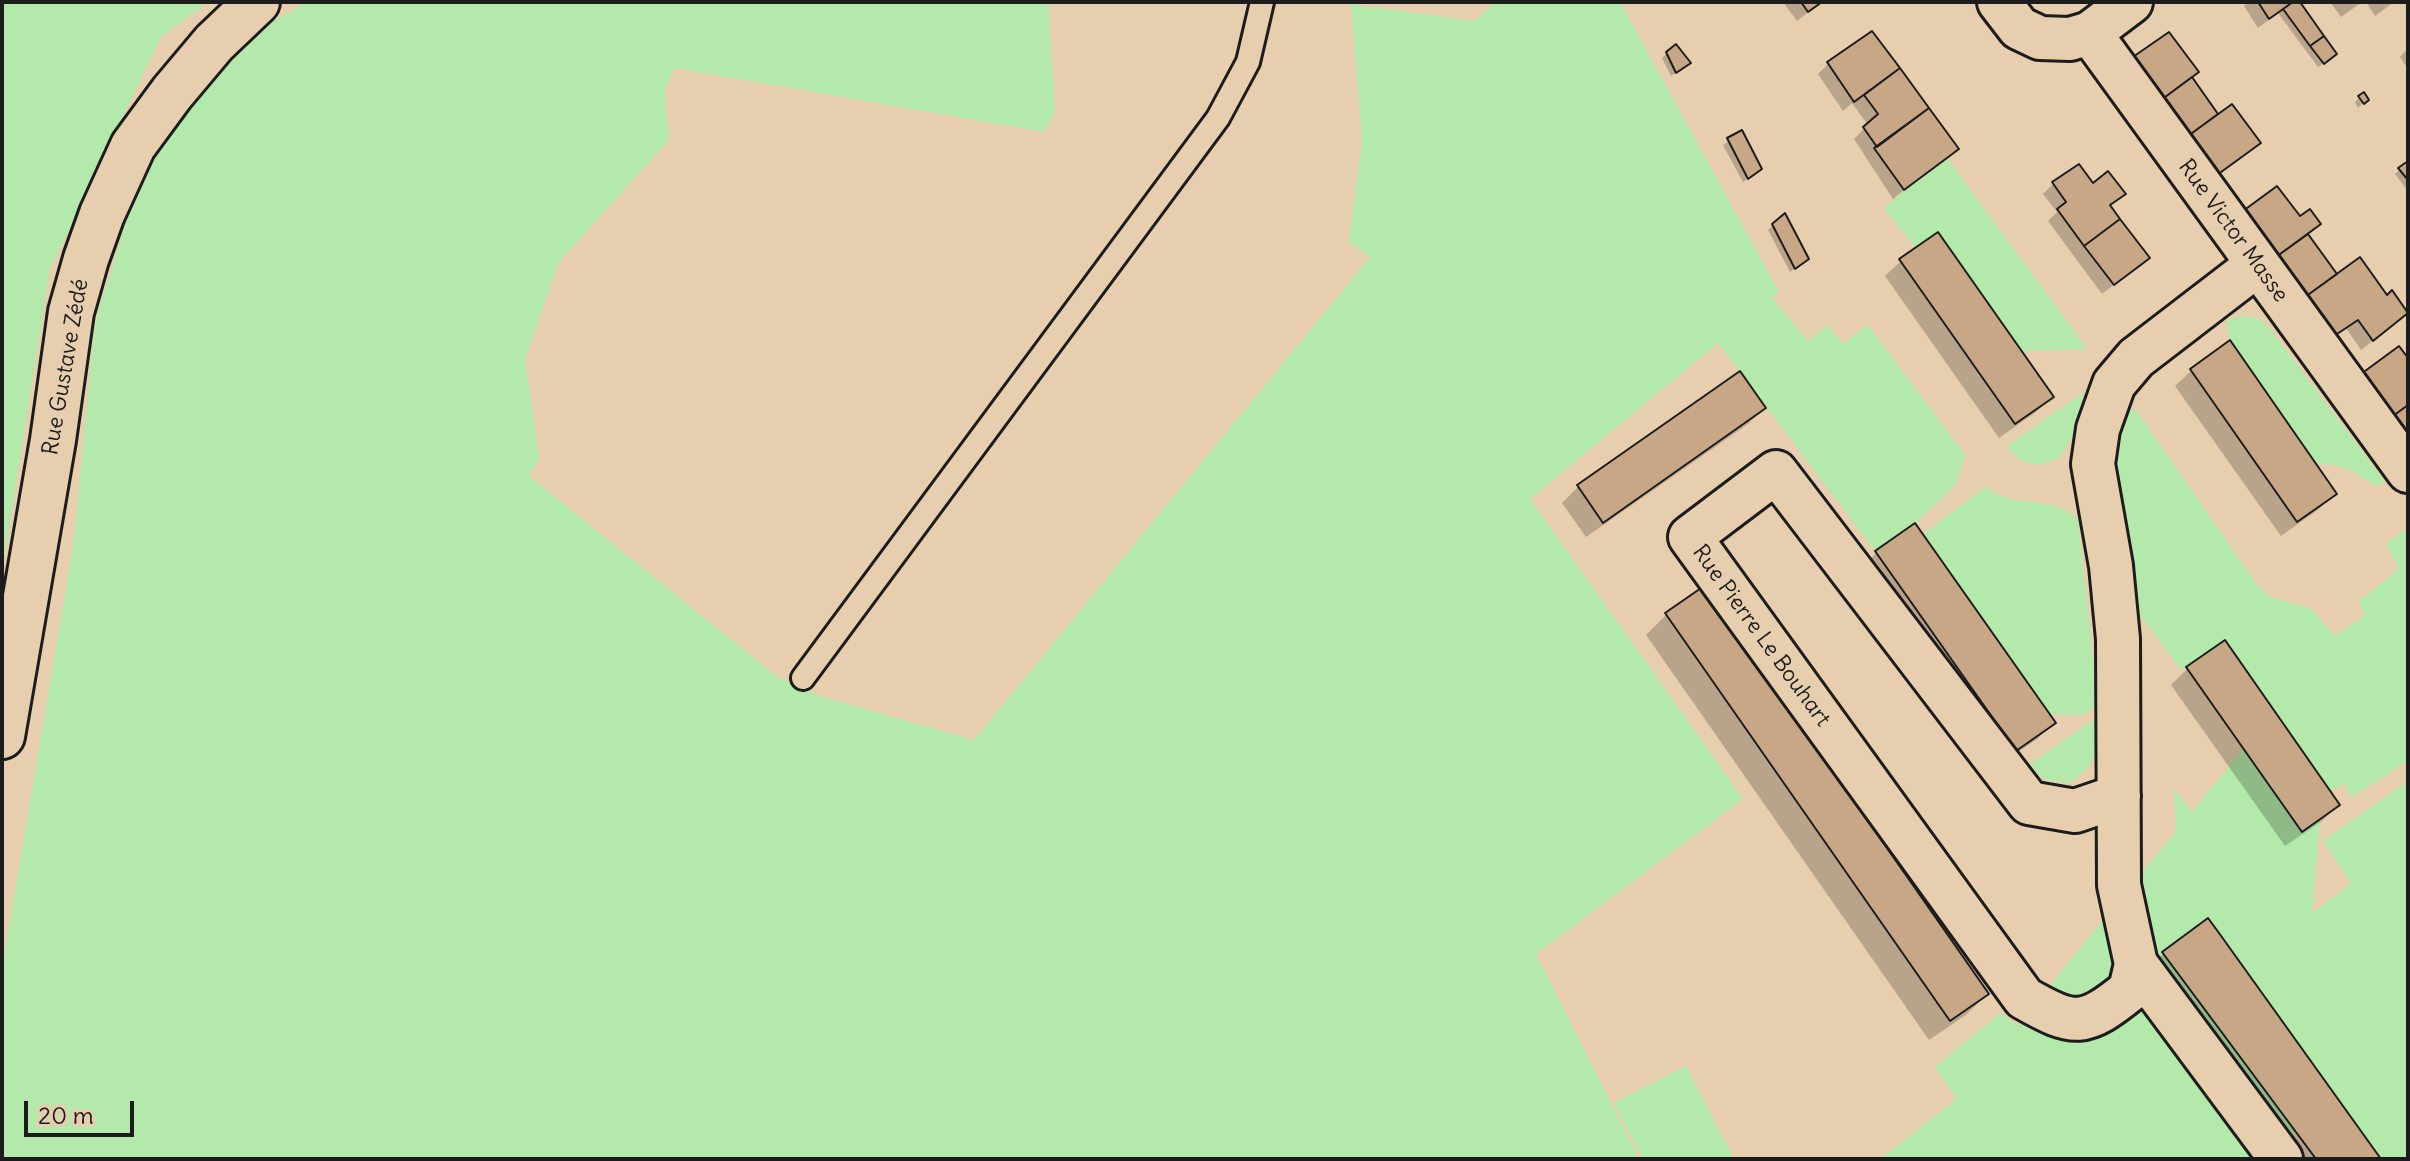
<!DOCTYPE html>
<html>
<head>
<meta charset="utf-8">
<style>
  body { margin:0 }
  #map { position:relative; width:2410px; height:1161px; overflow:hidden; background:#e6ceae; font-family:Delius,sans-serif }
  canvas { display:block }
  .frame { position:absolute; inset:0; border:4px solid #1c1c1c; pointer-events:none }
  .scale { position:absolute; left:24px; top:1101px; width:110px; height:36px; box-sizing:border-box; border:4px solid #1c1c1c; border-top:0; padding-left:10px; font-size:24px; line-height:28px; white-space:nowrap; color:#1c1c1c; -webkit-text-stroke:6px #e6ceae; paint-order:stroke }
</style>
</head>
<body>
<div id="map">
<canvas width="2410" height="1161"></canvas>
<div class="frame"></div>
<div class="scale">20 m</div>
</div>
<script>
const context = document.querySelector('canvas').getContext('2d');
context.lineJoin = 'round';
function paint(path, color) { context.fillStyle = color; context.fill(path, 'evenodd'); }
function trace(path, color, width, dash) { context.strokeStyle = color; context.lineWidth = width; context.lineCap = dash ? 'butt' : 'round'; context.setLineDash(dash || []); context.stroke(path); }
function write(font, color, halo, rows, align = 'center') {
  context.font = font + ' Delius,sans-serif'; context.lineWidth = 6; context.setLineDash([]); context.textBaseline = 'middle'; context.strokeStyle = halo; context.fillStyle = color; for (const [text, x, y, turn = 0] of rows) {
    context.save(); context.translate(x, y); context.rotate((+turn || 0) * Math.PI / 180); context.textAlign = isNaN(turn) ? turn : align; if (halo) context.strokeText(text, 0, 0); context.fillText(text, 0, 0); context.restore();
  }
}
const green = new Path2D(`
  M2,2H208L161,37L50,269L2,573Z
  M308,2H1048L1055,112L1044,132L675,68L664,92L669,140L558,263L525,359L539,459L529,476L776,676L820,696L974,740L1370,257L1349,242L1362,141L1351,4L1474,21L1496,2H1620L1779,292L1772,298L1808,341L1827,325L1843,344L1868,325L1965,455L1956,485L1915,523L1875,551L1718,343L1530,499L1743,799L1536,954L1639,1159H2V969L74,540L95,322L145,161L243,37Z
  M1947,158L2087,349L2022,351L1938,233L1916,248L1884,209L1904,190Z
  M2241,316L2257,318L2268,326L2385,482L2375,486C2356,473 2340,462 2317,464L2230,340L2226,320Z
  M2084,392C2076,419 2073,465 2038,464C2023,464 2015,458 2007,446Z
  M2129,409L2136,410L2257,585L2270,597L2311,608L2335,636L2366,615L2358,602L2399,569L2386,543L2408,529V761L2351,797L2344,783L2331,792L2323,783L2312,914L2351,883L2323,841L2408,781V1159H2381L2302,1049L2292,1159H1880L1957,1099L1935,1067L2000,1013L2017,1025L2176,831L2174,789L2192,812L2274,711L2224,641L2181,670L2135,608L2116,464L2123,417Z
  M1987,486C2009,511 2058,492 2078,522L2097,696L2093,708L2082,715L2049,714L1923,534Z
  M2093,720C2100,751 2096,764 2070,783C2052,781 2040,781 2029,765Z
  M1686,1066L1734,1159H1643L1614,1103Z`);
const shadow = new Path2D(`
  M1783,2H1821L1797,21Z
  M2248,2H2298L2330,59L2318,67L2278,13L2258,28L2244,6Z
  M2330,2H2362L2341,17Z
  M2366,2H2394L2375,16Z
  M1871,34L1956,149L1893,199L1854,139L1868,125L1852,103L1843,111L1818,74L1828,64Z
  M2408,48V69L2400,57Z
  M1667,53L1683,68L1671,76L1662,58Z
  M2121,71L2190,78L2218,117L2258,143L2205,184Z
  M2363,95L2366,100L2358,108L2355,102Z
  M1741,133L1755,173L1743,182L1723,145Z
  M2408,163V189L2407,190L2395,174Z
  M2053,184L2093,186L2123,194L2109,207L2148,258L2102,294L2048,221L2057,212L2043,194Z
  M2300,218L2319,224L2307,236L2336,277L2386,298L2392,293L2407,314L2361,350L2346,328L2323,345L2233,223Z
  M1773,225L1802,263L1790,272L1768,230Z
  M1901,261L2052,397L2036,412L1999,438L1885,276Z
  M2191,371L2335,493L2319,509L2281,536L2175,386Z
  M1740,374L1764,408L1748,424L1586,537L1562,503L1578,487Z
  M1915,526L2053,723L2037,739L1999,765L1861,569L1876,553Z
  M1704,589L1987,994L1967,1014L1929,1040L1646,635L1666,615Z
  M2224,643L2338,805L2322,821L2285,846L2171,685L2187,669Z
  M2208,921L2379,1159H2280L2143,974L2163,954Z`);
const building = new Path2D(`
  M1801,2H1822L1808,12Z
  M2258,2H2293L2269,19Z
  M2293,2H2300L2324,36L2310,46L2283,9Z
  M1872,31L1900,68L1854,102L1827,62Z
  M2169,32L2199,72L2161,100L2130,59Z
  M2324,36L2337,54L2324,64L2310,46Z
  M1676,44L1691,63L1676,73L1666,52Z
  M1900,68L1929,108L1877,147L1863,127L1878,114L1864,95Z
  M2192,77L2218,114L2188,136L2161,100Z
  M2364,92L2369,100L2364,104L2358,96Z
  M2232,104L2261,143L2217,175L2188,136Z
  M1929,108L1959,149L1904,190L1874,148Z
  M1742,130L1762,169L1748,179L1727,138Z
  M2408,161V180L2398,168Z
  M2079,164L2093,183L2108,171L2126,194L2110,205L2120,219L2084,246L2057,209L2066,202L2052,182Z
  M2277,186L2300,216L2310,209L2321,224L2276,257L2243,211Z
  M1785,213L1809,259L1795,269L1772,224Z
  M2120,219L2150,258L2114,285L2084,246Z
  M1938,232L2054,397L2015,424L1899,259Z
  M2308,234L2337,274L2305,297L2276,257Z
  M2360,257L2387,295L2392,290L2408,313L2373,341L2358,320L2334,336L2305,297Z
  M2230,340L2337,494L2297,522L2190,369Z
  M2399,346L2408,358V405L2393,416L2361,374Z
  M1740,371L1766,408L1603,523L1577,485Z
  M2408,405V438L2393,416Z
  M1915,523L2056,723L2016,751L1875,551Z
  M1704,586L1989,994L1950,1021L1665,613Z
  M2225,640L2340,805L2302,832L2186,667Z
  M2208,918L2219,933L2381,1159H2316L2162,952Z`);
const lane = new Path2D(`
  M803,678L1218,118L1248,62L1262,2`);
const street = new Path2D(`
  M1999,2L2019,28L2040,38L2070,39L2090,33L2131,2
  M2090,33L2408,471
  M2257,265L2136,358L2114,384L2098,429L2093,464L2111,566L2118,639L2119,885L2136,964L2281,1159
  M2119,796L2075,811L2029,803L1776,472L1690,537L2024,998C2075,1027 2084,1027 2130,990L2136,964`);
const secondary = new Path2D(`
  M2,736L53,440L71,312L86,259L102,214L133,146L172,93L214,43L257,2`);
const streetNames = [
  ["Rue Victor Masse",2233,231,54],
  ["Rue Gustave Zédé",66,367,-80],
  ["Rue Pierre Le Bouhart",1761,636,54]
];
paint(green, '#b3e9ab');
paint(shadow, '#0003');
paint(building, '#c7a785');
trace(building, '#1c1c1c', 2);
trace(lane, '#1c1c1c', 28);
trace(street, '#1c1c1c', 48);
trace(secondary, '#1c1c1c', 50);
trace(lane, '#e6ceae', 22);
trace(street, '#e6ceae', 42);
trace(secondary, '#e6ceae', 44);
write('22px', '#1c1c1c', '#e6ceae', streetNames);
</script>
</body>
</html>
